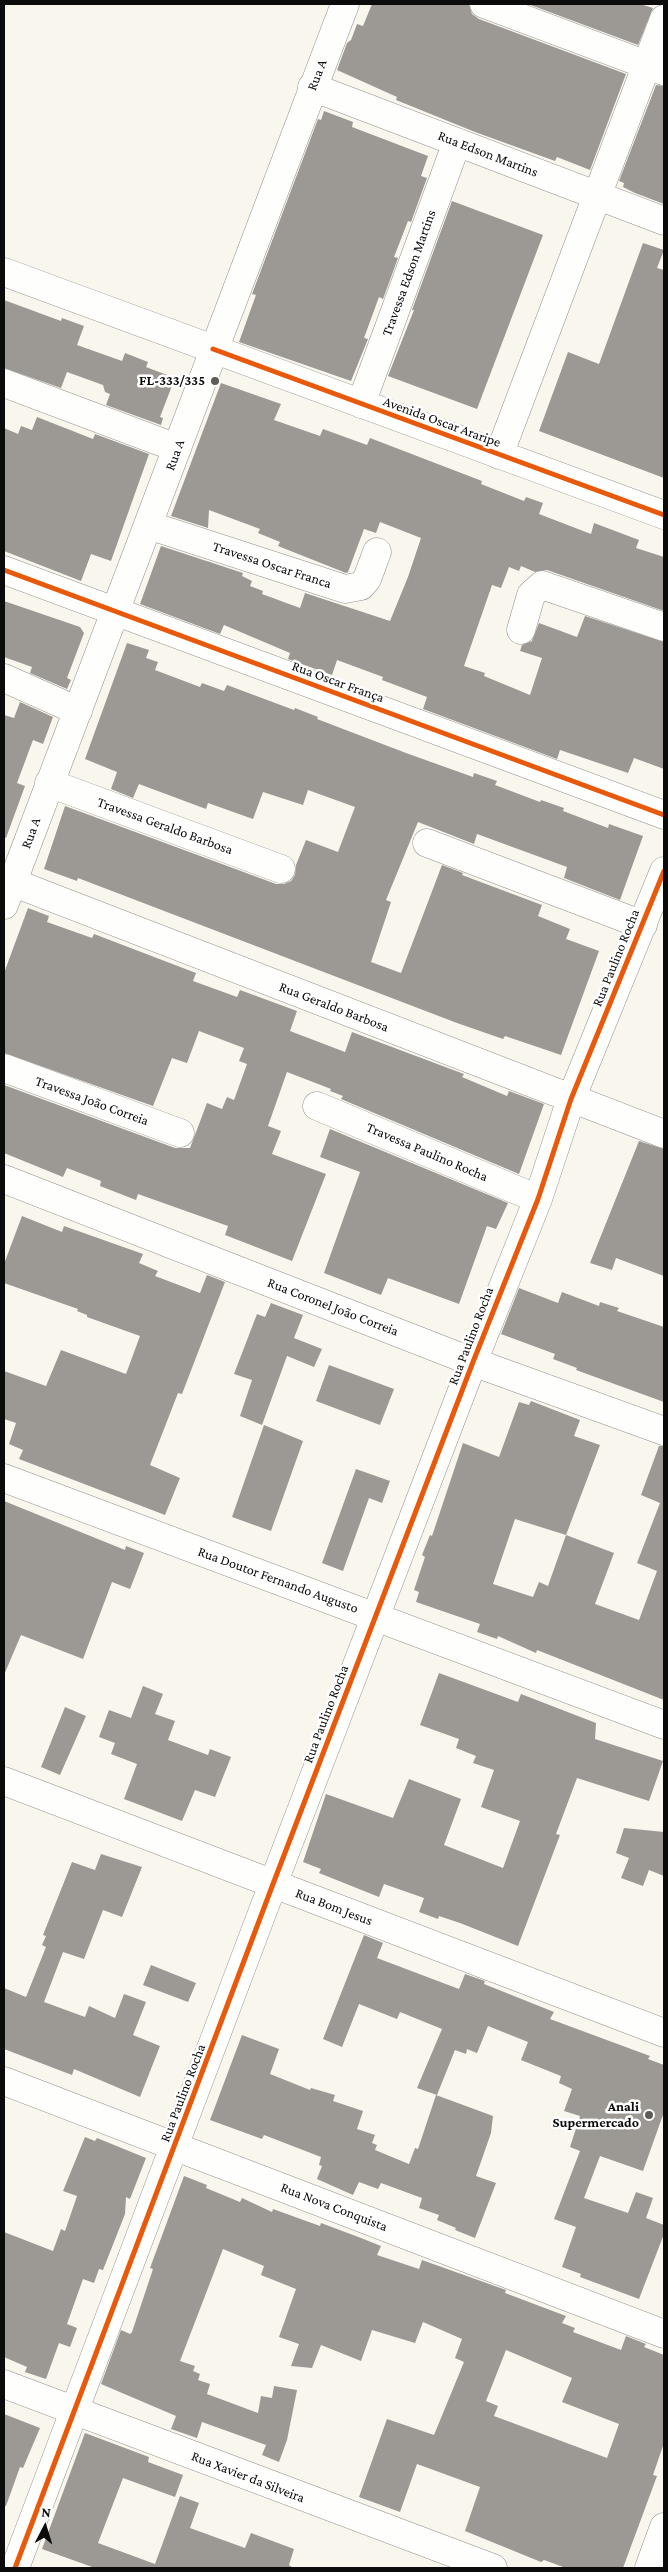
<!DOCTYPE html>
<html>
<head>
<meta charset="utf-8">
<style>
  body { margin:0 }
  #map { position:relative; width:668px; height:2572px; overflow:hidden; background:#f9f6ee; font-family:"Crimson Pro",serif }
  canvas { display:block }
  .frame { position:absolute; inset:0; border:5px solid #0b0b0b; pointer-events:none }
  .north { position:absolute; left:20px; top:2502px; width:50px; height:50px; -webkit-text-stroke:4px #fff; paint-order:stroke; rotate:5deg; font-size:14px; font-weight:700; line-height:20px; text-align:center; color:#0b0b0b }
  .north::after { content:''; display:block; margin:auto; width:18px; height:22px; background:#0b0b0b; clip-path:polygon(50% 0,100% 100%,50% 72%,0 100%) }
</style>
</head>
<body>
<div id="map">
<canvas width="668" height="2572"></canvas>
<div class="frame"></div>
<div class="north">N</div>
</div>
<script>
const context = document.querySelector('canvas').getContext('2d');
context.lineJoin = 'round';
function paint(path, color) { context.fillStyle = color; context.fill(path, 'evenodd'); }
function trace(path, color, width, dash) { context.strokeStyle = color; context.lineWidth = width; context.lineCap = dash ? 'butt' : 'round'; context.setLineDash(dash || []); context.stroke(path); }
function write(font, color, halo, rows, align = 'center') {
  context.font = font + ' "Crimson Pro",serif'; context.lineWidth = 5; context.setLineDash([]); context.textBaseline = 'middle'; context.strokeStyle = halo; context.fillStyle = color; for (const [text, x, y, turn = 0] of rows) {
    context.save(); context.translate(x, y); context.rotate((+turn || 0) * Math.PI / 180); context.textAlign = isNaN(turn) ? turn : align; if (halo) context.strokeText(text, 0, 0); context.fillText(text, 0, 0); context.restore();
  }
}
const building = new Path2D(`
  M372,4H469L472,14L479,19L626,74L590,170L557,157L555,161L475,132L396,100L397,97L337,70L347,43L351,40L357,24L363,26Z
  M528,4H640L653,8L638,45Z
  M656,85L664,86V204L635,193L623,187L624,183L619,181Z
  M324,111L353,122L352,127L428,156L421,176L427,178L411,222L408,221L394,257L398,258L383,299L379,297L364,338L368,339L351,381L239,342L256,295L252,294L318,119L321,120Z
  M452,201L543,235L477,409L388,376L414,310H412Z
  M643,243L664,250L657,268L664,270V478L539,431L568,352L599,364Z
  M4,300L61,321L62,318L84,326L77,345L122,361L125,353L148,362L146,367L175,378L160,417L163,418L161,425L106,405L110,394L105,392L103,385L67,372L61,388L4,368Z
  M221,383L281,404L274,420L320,436L323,429L367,445L370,438L482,481L481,484L524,501L526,497L543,503L539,514L591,534L594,523L639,540L636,548L664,557V611L547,570L535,572L521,566L519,571L509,567L501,588L492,585L464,666L485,673L484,676L530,695L542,658L520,651L522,645L532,641L539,623L577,637L585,616L664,642V769L634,758L628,773L560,750L557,759L423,709L427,697L382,680L383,677L337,660L332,675L288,659L290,653L224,625L220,634L140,604L161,546L243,573L242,576L252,581L250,586L263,591L262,594L300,608L305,593L390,621L408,577L421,538L380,522L376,533L364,529L348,572L346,573L278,546L280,542L258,533L260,529L209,510L208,528L171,516Z
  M37,417L93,439L95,434L149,454L111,561L91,554L81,581L4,551V428L18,434L21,426L32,430Z
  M4,601L80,627L84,633L67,678L71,680L67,689L30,673L32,667L4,657Z
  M127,643L149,650L146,658L158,662L155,670L200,687L202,683L224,691L227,685L294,710L295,708L318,717L317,719L406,753L473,777L474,773L497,781L495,785L540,802L541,800L564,808L563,811L608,828L609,824L643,836L620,900L564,878L567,867L477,834L474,844L418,822L386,900L391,902L371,962L401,973L442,865L463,873L462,875L542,905L538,916L570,929L566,939L599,951L561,1055L505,1036L503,1039L457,1023L78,878L77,881L44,869L65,806L276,884H284L291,881L295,875L296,865L306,840L338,852L355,807L308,790L303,805L263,792L253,819L208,803L206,809L139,784L133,798L111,789L117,772L85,759Z
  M20,702L53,717L43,744L33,740L17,783L25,786L6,838L4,837V715L14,718Z
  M28,908L49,916L47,922L92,938L94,934L196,973L193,981L237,997L240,990L297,1011L290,1031L345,1052L352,1032L464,1074L462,1077L507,1096L509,1091L544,1104L519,1174L341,1099L343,1096L330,1091L331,1089L287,1072L268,1126L281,1131L272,1154L326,1174L292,1261L225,1235L228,1226L138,1194L136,1200L100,1186L101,1181L67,1168L63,1177L4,1153V1085L175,1148H190L207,1103L222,1109L227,1097L234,1100L247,1064L239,1061L244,1048L199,1031L187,1063L172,1058L153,1106L4,1053V973Z
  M330,1129L508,1203L496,1229L487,1226L459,1304L388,1278L381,1295L324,1273L360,1172L320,1157Z
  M639,1141L664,1149V1276L616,1258L612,1270L590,1263Z
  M22,1216L62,1232L64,1226L143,1254L139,1263L158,1271L155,1276L200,1293L207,1275L225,1282L182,1394L178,1393L150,1465L180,1478L165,1515L19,1459L23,1450L9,1444L16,1423L4,1419V1371L46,1386L61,1350L126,1374L140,1336L87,1317V1315L77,1311L78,1309L4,1283V1264Z
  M519,1288L558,1303L562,1292L599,1306L600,1302L619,1308L617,1311L664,1327V1402L576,1370L577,1368L553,1359L555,1354L501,1334Z
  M271,1303L303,1315L294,1338L322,1349L314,1367L287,1356L262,1425L240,1416L252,1380L234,1374L257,1314L265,1317Z
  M329,1365L394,1389L380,1425L316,1401Z
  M531,1401L580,1420L574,1436L600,1445L566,1535L515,1519L493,1584L533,1597L539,1582L548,1586L566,1535L614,1553L595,1604L639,1620L657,1571L637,1563L660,1503L641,1495L659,1446H664V1700L537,1650L536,1653L498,1636L497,1639L477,1632L480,1624L416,1602L419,1592L414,1590L425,1557L422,1555L430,1535L432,1536L463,1443L499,1457L519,1402L529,1405Z
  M264,1425L303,1441L271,1531L232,1517Z
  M356,1469L390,1481L382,1503L369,1498L343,1571L322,1563Z
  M4,1501L125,1550L126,1546L144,1553L130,1589L112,1582L83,1659L21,1635L4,1675Z
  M439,1673L518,1702L521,1694L596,1723L595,1739L663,1761L649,1801L577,1778L556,1834L560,1835L518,1946L460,1923L439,1916L438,1919L419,1912L424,1898L384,1884L379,1897L319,1873L321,1869L303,1862L326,1794L393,1818L409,1779L461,1799L444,1845L503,1868L520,1821L481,1807L494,1770L473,1763L476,1756L456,1748L459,1739L420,1725Z
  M143,1686L163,1694L155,1714L175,1721L168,1740L208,1755L210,1749L231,1757L215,1797L195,1790L182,1821L124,1799L137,1764L111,1754L115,1743L99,1737L109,1710L131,1718Z
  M65,1707L86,1716L60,1775L41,1767Z
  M624,1828L664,1832V1876L649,1870L643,1886L621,1878L629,1858L616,1853Z
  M101,1854L142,1867L122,1917L103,1910L84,1959L63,1952L44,2002L85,2017L89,2006L115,2018L124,1994L146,2002L133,2035L160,2046L140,2097L74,2069L72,2075L4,2049V1988L26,1997L46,1947L42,1945L46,1936L43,1935L72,1862L95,1870Z
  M364,1935L383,1943L377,1958L459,1989L465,1974L485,1981L484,1984L554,2012L550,2019L650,2056L648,2059L664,2065V2112L643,2171L600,2156L584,2198L628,2213L636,2192L653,2198L646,2218L664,2225V2234L639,2299L580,2277L581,2274L562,2267L576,2227L554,2219L580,2151L570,2147L580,2116L564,2111L572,2089L559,2083L561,2076L521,2060L528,2042L488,2026L477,2053L467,2049L466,2054L455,2050L437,2095L417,2088L442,2029L400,2012L397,2019L359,2004L342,2047L323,2039Z
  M151,1965L196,1983L188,2002L143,1985Z
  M242,2035L279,2049L270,2074L310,2090L311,2088L335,2095L333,2101L363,2111L357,2129L375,2135L372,2143L377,2145L375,2150L409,2164L415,2148L418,2149L436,2095L493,2116L491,2133L476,2176L496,2183L475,2238L455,2230L456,2228L437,2220L439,2215L419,2208L422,2198L381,2183L378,2189L359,2182L353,2195L317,2179L322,2166L319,2165L321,2157L264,2135L262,2139L210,2120Z
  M85,2137L95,2141L97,2138L146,2158L130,2199L126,2197L125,2214L103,2270L99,2269L94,2283L83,2279L67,2324L77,2328L70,2347L59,2343L46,2379L25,2372L27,2367L4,2357V2232L53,2251L61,2229L65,2231L77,2196L63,2191Z
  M184,2176L207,2185L206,2188L240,2202L242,2198L272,2212L273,2209L320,2226L321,2223L361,2238L381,2246L377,2255L419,2269L422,2260L506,2290L505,2293L566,2316L562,2323L575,2328L573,2332L621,2350L626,2336L646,2344L644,2347L664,2355V2443L653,2475L657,2476L623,2568H566L544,2560L541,2562L465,2531L480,2487L417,2464L400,2512L359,2497L387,2419L434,2435L464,2362L455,2358L462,2339L423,2322L415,2343L372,2330L361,2361L321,2345L312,2368L291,2366L299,2344L279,2337L296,2289L261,2275L264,2266L223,2249L180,2361L195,2366L193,2371L200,2374L198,2380L210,2384L207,2394L258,2413L261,2396L272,2398L274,2386L297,2390L287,2440L279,2462L262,2455L266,2445L202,2422L197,2438L171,2429L176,2416L101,2384L121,2330L130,2334L132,2332L153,2269L150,2268ZM506,2350L572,2378L562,2402L619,2424L607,2458L494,2416L498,2406L486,2401Z
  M4,2414L40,2428L23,2468L20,2467L6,2506H4Z
  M85,2433L149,2457L148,2462L183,2475L175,2497L123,2478L98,2543L155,2564L180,2496L199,2503L190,2528L245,2548L251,2533L294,2549L289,2565L293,2568H95L42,2549Z`);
const minor = new Path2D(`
  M484,4L663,71
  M312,87L664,221
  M4,272L664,515
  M4,383L177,448
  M361,404L457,142
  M499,455L664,19
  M148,525L345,589L361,586L367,579L377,552
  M4,570L664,815
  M521,630L531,595L542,585L664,627
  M4,678L78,711
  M49,783L281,869
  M427,843L643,925
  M4,879L664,1134
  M4,905L345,4
  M4,1068L180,1133
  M317,1106L538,1199
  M4,1179L473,1362L664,1431
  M4,1478L664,1725
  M4,1781L664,2033
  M4,2081L664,2334
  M4,2384L493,2568
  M15,2568L273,1884L473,1362L538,1199L571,1099L664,871
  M649,2568L664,2527`);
const cycleway = new Path2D(`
  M213,349L664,515
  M4,570L664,815
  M15,2568L273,1884L473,1362L538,1199L571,1099L664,871`);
const markers = [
  [215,381,5,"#5e5d5a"],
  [649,2115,5,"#5e5d5a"]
];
const streetNames = [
  ["Rua A",317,75,-69],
  ["Rua Edson Martins",488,154,21],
  ["Travessa Edson Martins",409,273,-70],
  ["Avenida Oscar Araripe",442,422,20],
  ["Rua A",175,455,-70],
  ["Travessa Oscar Franca",272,565,18],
  ["Rua Oscar França",338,682,20],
  ["Travessa Geraldo Barbosa",165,826,20],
  ["Rua A",31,833,-70],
  ["Rua Paulino Rocha",616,958,-68],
  ["Rua Geraldo Barbosa",334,1007,21],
  ["Travessa João Correia",92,1101,20],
  ["Travessa Paulino Rocha",427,1152,23],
  ["Rua Coronel João Correia",333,1307,21],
  ["Rua Paulino Rocha",471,1336,-69],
  ["Rua Doutor Fernando Augusto",278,1580,20],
  ["Rua Paulino Rocha",326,1714,-69],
  ["Rua Bom Jesus",334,1907,21],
  ["Rua Paulino Rocha",183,2093,-69],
  ["Rua Nova Conquista",334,2207,21],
  ["Rua Xavier da Silveira",248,2477,21]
];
const poiNames = [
  ["FL-333/335",205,381],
  ["Anali",639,2107],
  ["Supermercado",639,2123]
];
paint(building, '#9c9995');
trace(minor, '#92918d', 29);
trace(minor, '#fefefc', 28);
trace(cycleway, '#e8590c', 5);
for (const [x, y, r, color] of markers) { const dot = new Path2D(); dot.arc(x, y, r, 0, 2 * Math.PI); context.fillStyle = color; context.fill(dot); trace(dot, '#fff', 2); }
write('14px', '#0b0b0b', '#fff', streetNames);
write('bold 14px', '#0b0b0b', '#fff', poiNames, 'right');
</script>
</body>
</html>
